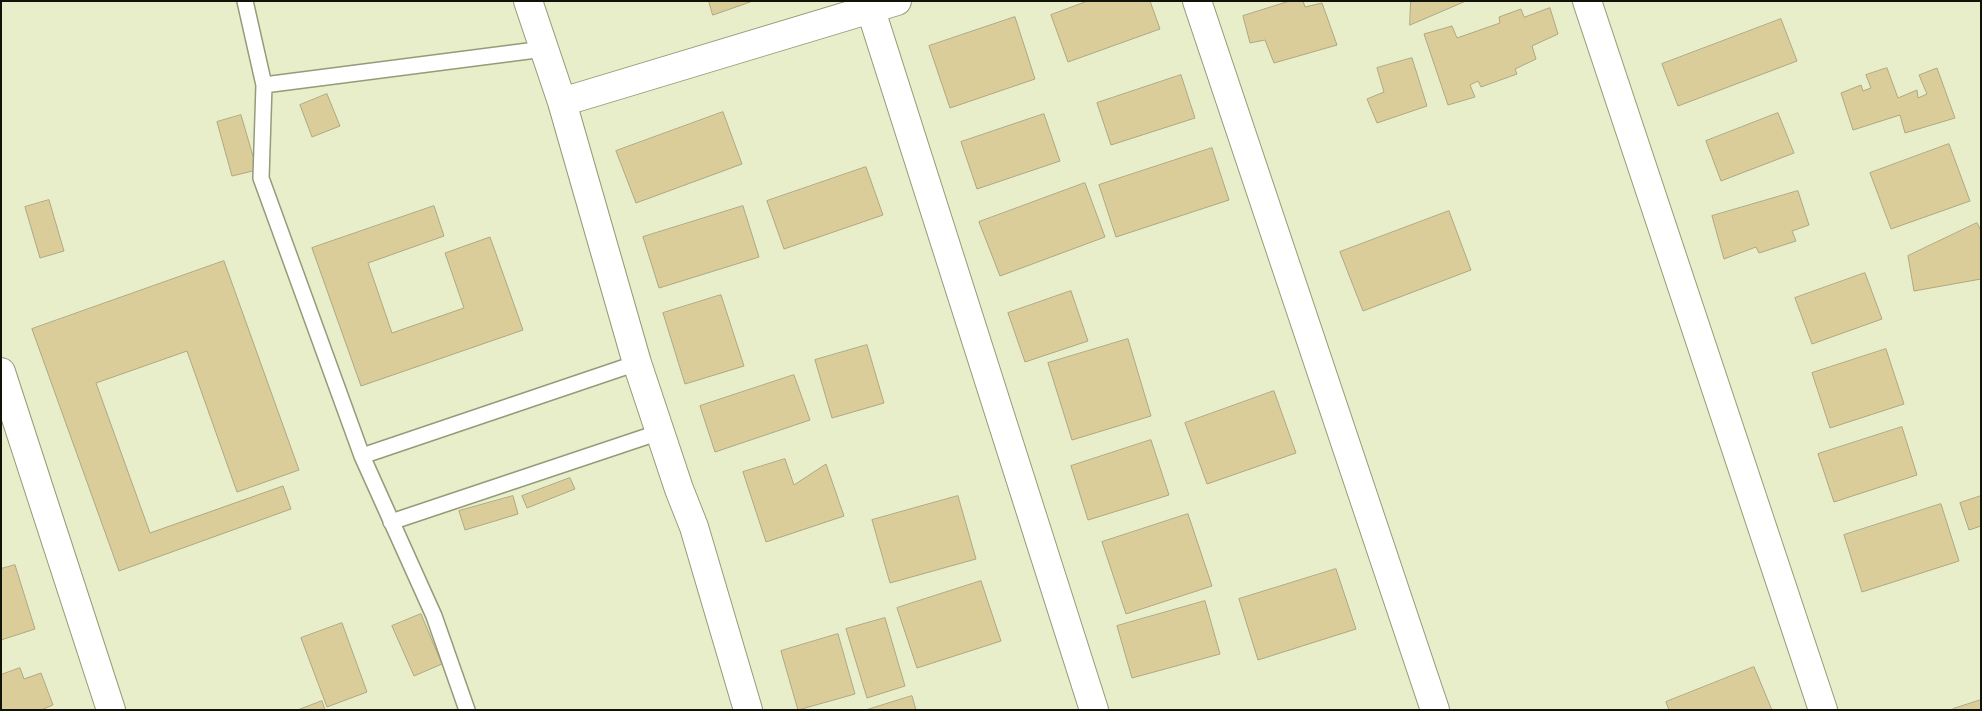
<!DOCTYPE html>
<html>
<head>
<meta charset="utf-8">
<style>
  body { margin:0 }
  #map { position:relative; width:1982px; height:711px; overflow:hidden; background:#e8eec9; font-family:"Libre Baskerville",serif }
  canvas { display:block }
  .frame { position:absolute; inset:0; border:2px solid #111306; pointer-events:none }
</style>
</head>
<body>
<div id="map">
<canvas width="1982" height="711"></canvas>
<div class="frame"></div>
</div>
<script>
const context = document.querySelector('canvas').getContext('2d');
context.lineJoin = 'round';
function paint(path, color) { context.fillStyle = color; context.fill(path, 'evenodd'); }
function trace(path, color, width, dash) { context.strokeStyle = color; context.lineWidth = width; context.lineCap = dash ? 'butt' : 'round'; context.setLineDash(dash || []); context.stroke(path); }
const building = new Path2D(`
  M709,1H753L713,15Z
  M1088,1H1150L1160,29L1068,62L1051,15Z
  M1290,1H1303L1305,7L1322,3L1337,45L1274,63L1265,40L1250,43L1243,16Z
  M1411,1H1466L1410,25Z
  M1550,8L1558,34L1532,46L1536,59L1515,69L1517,74L1481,87L1478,81L1470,85L1475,97L1448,105L1424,34L1452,26L1457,38L1500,23L1499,17L1521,9L1524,17Z
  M1015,17L1035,79L950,108L929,46Z
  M1781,19L1797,61L1678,106L1662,64Z
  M1412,58L1427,106L1377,123L1367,99L1384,92L1377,68Z
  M1887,68L1898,98L1917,90L1918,98L1927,94L1919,75L1937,68L1955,118L1905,133L1900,115L1853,130L1841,93L1861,85L1863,91L1871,88L1866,75Z
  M1181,75L1195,118L1111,145L1097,103Z
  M327,94L340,126L312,137L300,105Z
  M723,112L742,164L636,203L616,151Z
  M1778,113L1794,153L1721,181L1706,141Z
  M1044,114L1060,161L977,189L961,142Z
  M241,115L257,170L232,176L217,122Z
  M1949,144L1970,201L1891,229L1870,173Z
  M1212,148L1229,200L1116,237L1099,185Z
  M866,167L883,215L784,249L767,201Z
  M1085,183L1105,237L1000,276L979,222Z
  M1798,191L1809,225L1792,231L1796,241L1759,253L1756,247L1724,259L1712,216Z
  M49,200L64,251L40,258L25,207Z
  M434,206L444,236L368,263L392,333L464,308L445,253L490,237L523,330L361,386L312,248Z
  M743,206L759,257L659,288L643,237Z
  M1449,211L1471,270L1363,311L1340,252Z
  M1977,223L1981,230V279L1914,291L1908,256Z
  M224,261L299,470L237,492L187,351L96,383L150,533L283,486L291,509L119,571L32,329Z
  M1865,273L1882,319L1812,344L1795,298Z
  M1071,291L1088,341L1025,362L1008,313Z
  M721,295L744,366L685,384L663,313Z
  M1128,339L1151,416L1072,440L1048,363Z
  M867,345L884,403L832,418L815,360Z
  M1886,349L1904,404L1830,428L1812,373Z
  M794,375L810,420L715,452L700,406Z
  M1274,391L1296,453L1207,484L1185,423Z
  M1902,427L1917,475L1834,502L1818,454Z
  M1151,440L1169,495L1088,520L1071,466Z
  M785,459L794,485L826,464L844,516L766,542L743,472Z
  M570,478L575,489L527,508L522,496Z
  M513,496L518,514L465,530L459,511Z
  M958,496L976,559L890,583L872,520Z
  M1981,496V526L1969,530L1960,503Z
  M1941,504L1959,561L1862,592L1844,535Z
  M1188,514L1212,586L1126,614L1102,542Z
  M15,565L35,629L1,640V569Z
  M1336,569L1356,629L1258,660L1239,599Z
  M981,581L1001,641L917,668L897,608Z
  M1205,601L1220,654L1132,678L1117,626Z
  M421,614L442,664L414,676L392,626Z
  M885,618L905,686L867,698L846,629Z
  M342,623L367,692L327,707L301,638Z
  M838,634L855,694L798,710L781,651Z
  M1754,667L1772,710H1669L1666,702Z
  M20,668L24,679L41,673L53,705L41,710H1V675Z
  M912,696L916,710H866Z
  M1981,700V710H1953V709Z
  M322,701L325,710H298Z`);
const service = new Path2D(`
  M245,1L264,85L261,178L362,456L434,616L467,710
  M264,85L544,49
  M362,456L637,363
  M391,522L660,432`);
const minor = new Path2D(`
  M528,1L562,102L637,363L679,489L694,527L748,710
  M868,1L1094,710
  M1197,1L1435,710
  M1587,1L1823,710
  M562,102L897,1
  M1,372L111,710`);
paint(building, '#dacd99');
trace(building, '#afa783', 1);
trace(service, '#959b78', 18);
trace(minor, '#959b78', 30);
trace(service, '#fff', 15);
trace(minor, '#fff', 28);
</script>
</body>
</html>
